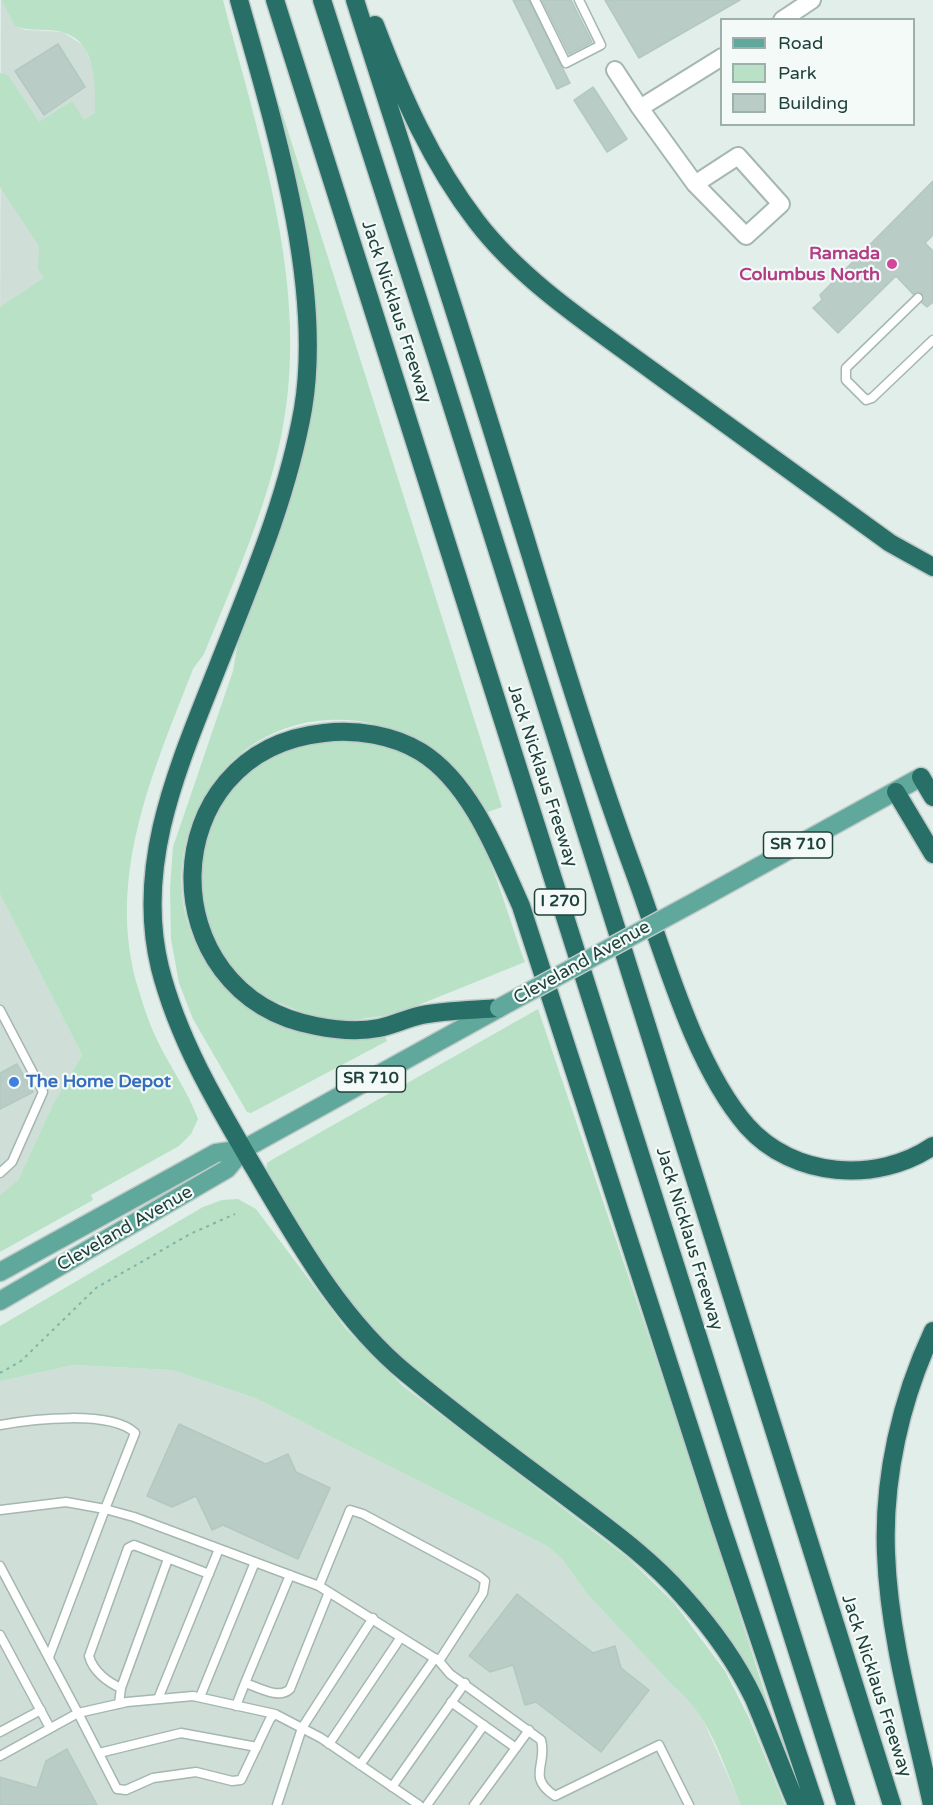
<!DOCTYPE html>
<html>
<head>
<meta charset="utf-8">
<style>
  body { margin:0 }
  #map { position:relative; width:933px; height:1805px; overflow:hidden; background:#e2eee9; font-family:"Varela Round",sans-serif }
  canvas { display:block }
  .legend { position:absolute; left:720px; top:18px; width:195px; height:108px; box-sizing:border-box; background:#f3faf7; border:2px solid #9eb0ac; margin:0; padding:8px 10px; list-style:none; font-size:18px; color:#1f413b }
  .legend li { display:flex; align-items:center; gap:12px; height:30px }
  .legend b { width:30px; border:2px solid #9eb0ac }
</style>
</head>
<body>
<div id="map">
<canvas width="933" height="1805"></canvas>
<ul class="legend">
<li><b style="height:8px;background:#61a89c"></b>Road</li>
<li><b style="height:16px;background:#b8e1c6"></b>Park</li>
<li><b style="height:16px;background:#b9ccc6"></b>Building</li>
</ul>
</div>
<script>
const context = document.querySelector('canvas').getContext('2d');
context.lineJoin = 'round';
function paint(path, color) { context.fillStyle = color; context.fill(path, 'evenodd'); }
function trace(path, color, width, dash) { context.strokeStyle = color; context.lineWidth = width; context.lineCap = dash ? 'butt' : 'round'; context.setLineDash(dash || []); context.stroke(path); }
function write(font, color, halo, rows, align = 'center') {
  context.font = font + ' "Varela Round",sans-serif'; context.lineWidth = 4.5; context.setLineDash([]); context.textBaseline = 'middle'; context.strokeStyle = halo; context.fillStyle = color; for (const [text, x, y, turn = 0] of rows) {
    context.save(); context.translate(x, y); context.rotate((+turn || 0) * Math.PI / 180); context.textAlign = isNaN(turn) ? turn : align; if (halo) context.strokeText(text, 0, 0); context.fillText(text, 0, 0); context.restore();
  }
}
const built = new Path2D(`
  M1,0L16,26L26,30L63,32L84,46L95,72L97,278L0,376Z
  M0,894L82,1055L54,1102L18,1180L0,1195Z
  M74,1365L172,1370L255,1398L547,1546L562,1559L588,1595L673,1686L689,1698L704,1722L741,1805H0V1381Z`);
const green = new Path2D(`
  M1,0H223C259,140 312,291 281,437C265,513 233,583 204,654L193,669C153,772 104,879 139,991C144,1008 150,1026 158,1042C171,1068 188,1092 198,1119L191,1134L179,1146L91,1195L93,1200L0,1252V1195L18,1180L54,1102L82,1055L0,894V307L44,278L38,269L39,246L0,187V73L8,75L39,122L72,101L84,120L95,113C95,84 97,41 62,32C47,28 31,32 15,26Z
  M280,106L502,807L482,814C467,797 432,751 415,741C389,725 359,718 328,720C190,727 127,911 240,996C249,1003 267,1005 278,1008C314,1017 349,1026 384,1034L387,1041L251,1113L247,1112L193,1019L179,983L171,939L170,888L173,847L233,671L240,629L295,488L306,430L315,352L275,108Z
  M340,734C360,739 388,741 406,752C479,793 498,889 525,962L416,1006L383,1016L345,1021L313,1017L262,996L220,957L196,894L202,837L249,762Z
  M538,1009L687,1450L775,1725L770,1727L699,1607L394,1355L329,1281L266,1172L267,1163L275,1158Z
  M238,1199L256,1209L346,1329L403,1386L628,1558L674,1603L725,1671L749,1718L785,1805H741C723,1764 709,1713 673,1686L588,1595L562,1559L547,1546L255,1398L172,1370L74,1365L0,1381V1326L203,1207L222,1200Z`);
const building = new Path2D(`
  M513,0H529L570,83L557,89Z
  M542,0H571L592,42L569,54Z
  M605,0H740L639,58Z
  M58,44L85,87L44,115L15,71Z
  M593,87L627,139L607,152L574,100Z
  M933,181V235L925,243L933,251V302L927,307L922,303V293L913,294L896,276L838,333L813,308L822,300L820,295Z
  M17,1064L33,1092L0,1109V1073Z
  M179,1424L266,1464L288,1454L296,1472L330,1488L298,1559L223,1525L212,1530L196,1496L172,1507L147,1496Z
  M517,1594L593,1653L615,1646L621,1668L649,1690L601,1752L536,1702L525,1705L513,1665L490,1672L469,1656Z
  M67,1749L97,1805H0V1777L37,1788L46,1761Z`);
const path = new Path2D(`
  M0,1373L21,1361L96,1288L190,1234L235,1214`);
const service = new Path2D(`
  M535,0L566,63L601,45L579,0
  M918,298L846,368V380L866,400L872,398L933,340
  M0,1010L43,1092L12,1162L0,1173
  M0,1425C32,1419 111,1410 135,1433L105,1509L134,1517L319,1586L350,1510L363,1514L479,1576L485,1581L483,1593L439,1661L450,1674L541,1740C548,1764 526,1777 555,1796L659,1745L689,1805
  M0,1510L66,1502L105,1509L49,1657
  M0,1566L78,1713L127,1702L193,1696L275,1714
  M319,1586L439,1661
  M0,1635L50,1728
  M245,1683L290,1575
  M121,1688L168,1559
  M200,1697L255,1562
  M158,1699L219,1549
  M451,1702L516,1748
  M119,1704L121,1688C107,1682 93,1671 89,1656L128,1548L134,1545L209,1574
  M236,1706L245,1683C258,1687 279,1700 290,1689L329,1592
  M0,1732L41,1710
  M329,1744L401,1637
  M99,1753L181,1733L257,1747
  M0,1756L78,1713L117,1789L126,1790L153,1778L196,1772L232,1781L241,1780L270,1719L275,1714L321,1738L419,1805
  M360,1765L435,1658
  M392,1787L465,1683
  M277,1805L302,1728L373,1618
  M427,1805L484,1725
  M474,1805L529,1730`);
const minor = new Path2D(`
  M782,20L812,0
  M615,70L640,108L695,184L746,236L781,204L738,156L695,184
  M640,108L722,57`);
const primary = new Path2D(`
  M700,899L921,777
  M0,1272L216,1153L244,1149L499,1008
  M0,1301L227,1169L244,1149`);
const motorway = new Path2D(`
  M239,0C273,121 324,284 303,409C287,499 251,582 218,666C180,763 134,862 160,968C178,1039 216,1103 253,1166C296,1239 340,1319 407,1374C458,1416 511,1456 564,1495C606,1527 648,1556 683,1596C711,1627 736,1661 754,1699C769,1734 782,1770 797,1805
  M275,0L846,1805
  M322,0C517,600 699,1204 892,1805
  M355,0C403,152 453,303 500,456C544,597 585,739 636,877C664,954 694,1065 747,1126C793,1178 877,1184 933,1146
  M375,25C402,96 431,162 477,222C524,283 593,327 654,372C733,429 811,486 890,543L933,567
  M921,777L933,797
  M896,792L933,854
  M499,1008C474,1010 447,1010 422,1015C407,1018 394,1025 379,1028C359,1032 336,1030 316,1026C148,995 152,751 324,733C356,729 393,735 421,752C471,783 498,855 521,906L720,1522L815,1805
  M932,1805C914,1722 889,1638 886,1553C883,1477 901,1399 933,1331`);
const primaryBridge = new Path2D(`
  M499,1008L700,899`);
const markers = [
  [892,264,6,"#d1479c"],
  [14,1082,6,"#3f7fe0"]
];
const shields = [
  [798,845,69],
  [560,902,51],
  [371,1079,69]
];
const shieldNames = [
  ["SR 710",798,845],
  ["I 270",560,902],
  ["SR 710",371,1079]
];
const hotelNames = [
  ["Ramada",880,254],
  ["Columbus North",880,275]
];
const streetNames = [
  ["Jack Nicklaus Freeway",396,312,72],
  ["Jack Nicklaus Freeway",542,776,72],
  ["Cleveland Avenue",582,963,-29],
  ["Cleveland Avenue",125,1229,-30],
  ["Jack Nicklaus Freeway",689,1239,73],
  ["Jack Nicklaus Freeway",876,1686,72]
];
const shopNames = [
  ["The Home Depot",26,1082]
];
paint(built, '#d0ded8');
paint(green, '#b8e1c6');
paint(building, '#b9ccc6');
trace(building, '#b3c8c1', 1.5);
trace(service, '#a4b7b1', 11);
trace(minor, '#a4b7b1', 20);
trace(primary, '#c0cac8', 21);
trace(motorway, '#c0cac8', 21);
trace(path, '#7eb5a8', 2, [3, 4.5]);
trace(service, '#fff', 8);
trace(minor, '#fff', 16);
trace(primary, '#61a89c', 18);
trace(motorway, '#287067', 18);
trace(primaryBridge, '#c0cac8', 21, []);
trace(primaryBridge, '#61a89c', 18);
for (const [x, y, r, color] of markers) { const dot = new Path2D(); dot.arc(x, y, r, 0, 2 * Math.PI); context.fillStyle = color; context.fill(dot); trace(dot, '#f3faf7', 2); }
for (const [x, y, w] of shields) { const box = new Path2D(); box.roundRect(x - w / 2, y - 13, w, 26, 4.5); context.fillStyle = '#f3faf7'; context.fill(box); trace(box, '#1f413b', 1.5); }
write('bold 16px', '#1f413b', null, shieldNames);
write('bold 18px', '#b23c85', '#f3faf7', hotelNames, 'right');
write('18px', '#1f413b', '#f3faf7', streetNames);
write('bold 18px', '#366cbe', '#f3faf7', shopNames, 'left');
</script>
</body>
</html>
